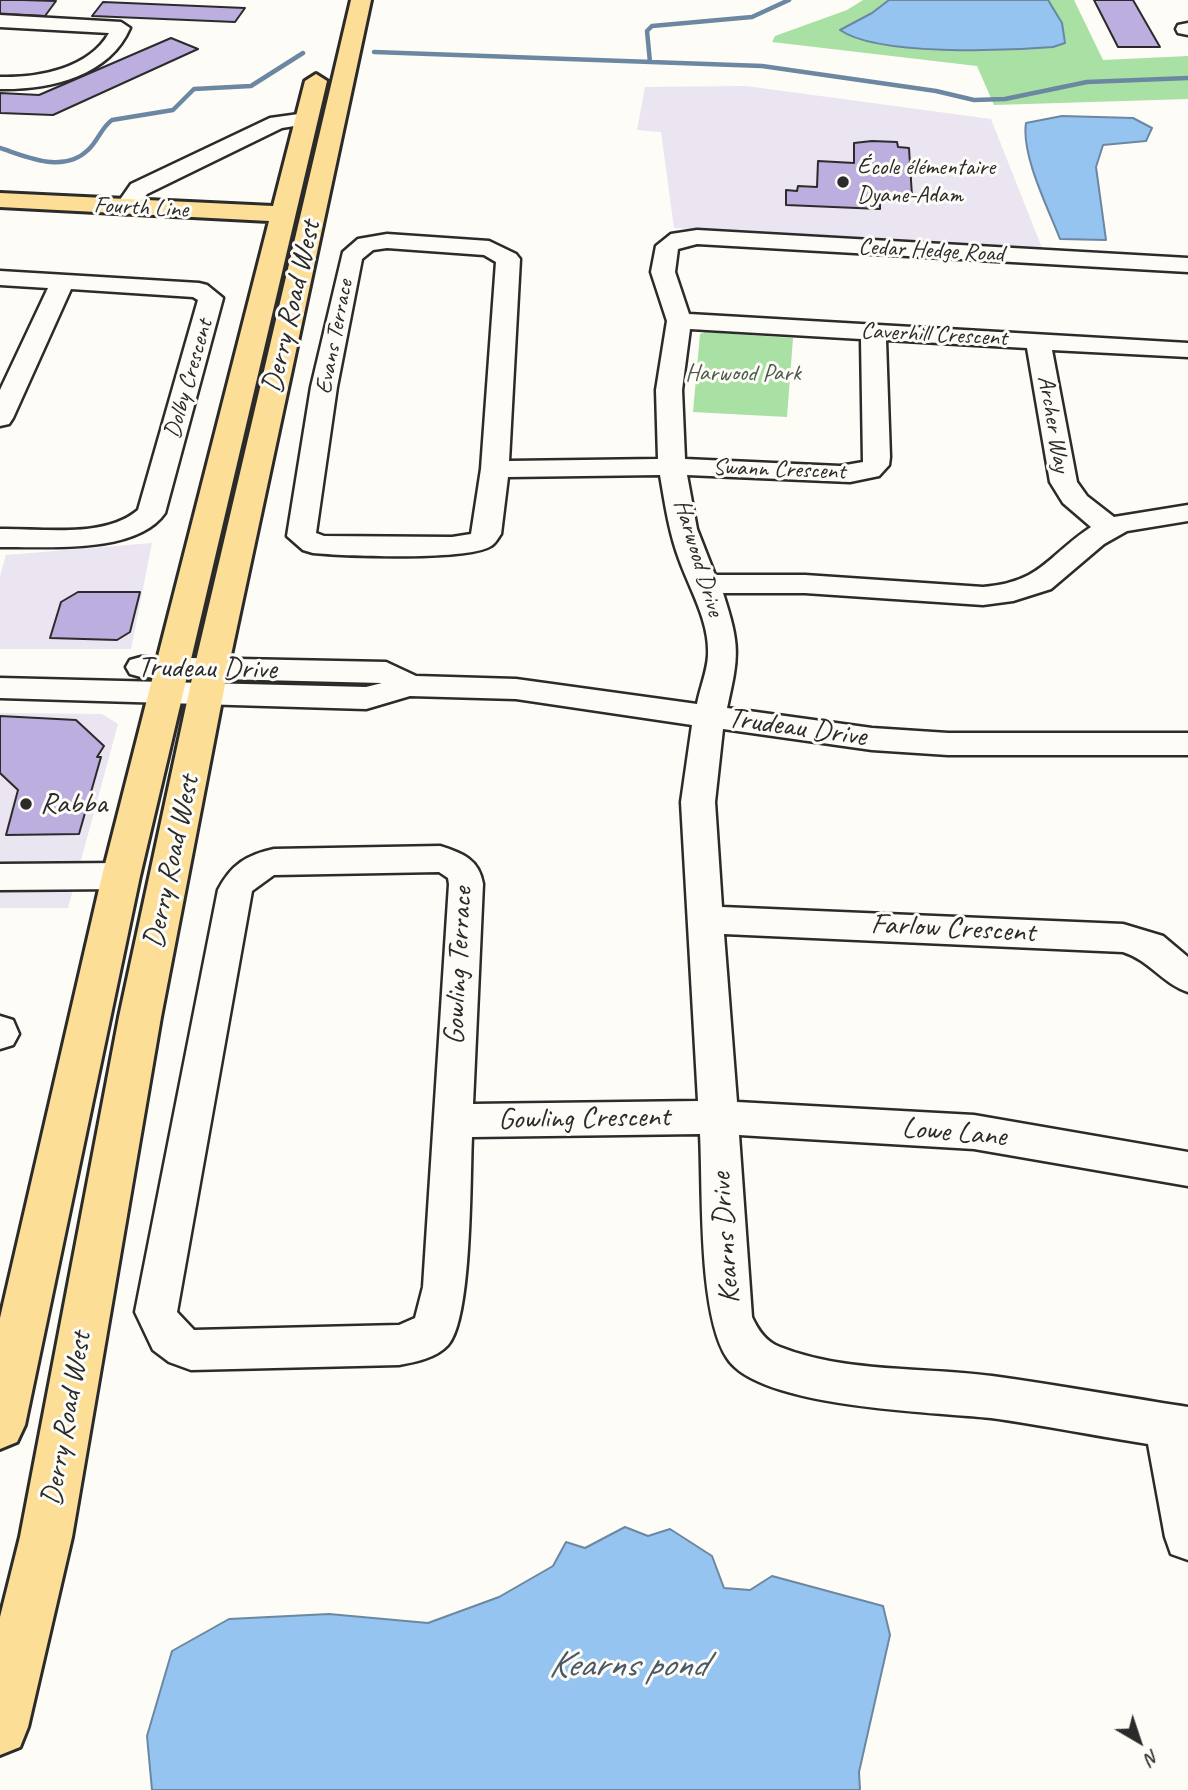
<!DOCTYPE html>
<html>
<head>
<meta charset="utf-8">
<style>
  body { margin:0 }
  #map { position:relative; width:1188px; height:1790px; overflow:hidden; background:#fdfcf7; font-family:Caveat,sans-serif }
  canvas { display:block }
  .north { position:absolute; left:1104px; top:1706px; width:70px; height:70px; -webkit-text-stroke:5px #fdfcf7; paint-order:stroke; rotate:141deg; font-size:19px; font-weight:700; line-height:28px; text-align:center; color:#2b2b2b }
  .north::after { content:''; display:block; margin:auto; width:24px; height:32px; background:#2b2b2b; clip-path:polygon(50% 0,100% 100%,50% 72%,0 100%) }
</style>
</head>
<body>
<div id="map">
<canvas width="1188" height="1790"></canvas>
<div class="north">N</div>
</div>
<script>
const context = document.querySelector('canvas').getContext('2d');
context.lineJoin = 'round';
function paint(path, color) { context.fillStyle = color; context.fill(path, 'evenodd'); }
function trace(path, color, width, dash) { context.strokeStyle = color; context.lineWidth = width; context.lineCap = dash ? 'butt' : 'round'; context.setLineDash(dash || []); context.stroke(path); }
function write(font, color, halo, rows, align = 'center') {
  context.font = font + ' Caveat,sans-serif'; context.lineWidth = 6; context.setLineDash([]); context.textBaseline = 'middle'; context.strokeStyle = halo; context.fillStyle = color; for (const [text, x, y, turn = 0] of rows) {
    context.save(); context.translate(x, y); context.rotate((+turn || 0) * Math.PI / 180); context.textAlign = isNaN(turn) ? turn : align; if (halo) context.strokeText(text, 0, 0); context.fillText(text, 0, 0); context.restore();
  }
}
const built = new Path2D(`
  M746,86L991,119L1042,248L674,228L661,132L637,130L645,87Z
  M152,543L131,649H0V576L6,555Z
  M0,713L102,714L118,724L68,908H0Z`);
const green = new Path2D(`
  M863,0H1074L1103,60L1188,56V99L994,105L977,66L772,42L775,36L847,10Z
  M705,332L793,338L787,417L693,412L700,334Z`);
const water = new Path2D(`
  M889,0H1048L1062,23L1065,43L1053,47C1005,51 877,56 840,30L872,13Z
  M1062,116L1133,118L1152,128L1146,141L1103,145L1096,167L1106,240L1060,239C1048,208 1021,155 1026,123Z
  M625,1527L648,1536L670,1529L712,1556L724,1588L750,1590L772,1576L883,1606L890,1635L859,1772L860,1790H152L147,1736L172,1651L229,1619L329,1614L428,1623L499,1597L553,1566L566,1542L585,1548Z`);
const stream = new Path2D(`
  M374,52L762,66L936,91L974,100L1005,99L1087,82L1188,78
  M650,62L647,31L652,26L752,17L789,0
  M0,148C28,157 63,174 88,150C98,141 101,128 112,120L173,110L194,89L251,86L303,53`);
const building = new Path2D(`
  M0,0H22L56,1L45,16L0,14Z
  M1094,0H1133L1160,47H1118Z
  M103,2L245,8L235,22L92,16Z
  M171,38L198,49L53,115L0,113V93L39,95Z
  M872,141L897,142L898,147L909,148L912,196H901V202L880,201V209L786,205V190L797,191L798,186L817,187L818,161L854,163V143Z
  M78,592H140L130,632L117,640L50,638L61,602Z
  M0,716L76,720L104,746L97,757H101L79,834L6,835L18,790L0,773Z`);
const minor = new Path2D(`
  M0,15L121,22L130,28C109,77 48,90 0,89V77C37,78 89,69 109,33L0,27Z
  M1188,23V35L1178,33L1176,29L1178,25Z
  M306,113L316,119L313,123L282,128L147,194L134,212L126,214L115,207L131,184L270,118Z
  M697,230L1188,258V272L697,244L678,249L675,272L689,314L1188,343V357L1052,350L1077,482L1087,496L1114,517L1188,505V521L1127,531L1104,544L1051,589L1013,601L983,605L805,593H723C740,646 739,655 727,708L872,728L948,733H1188V755H948L872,750L723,729L715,802L722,907L1123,924L1163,936L1188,957V992C1163,984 1149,960 1123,952L724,934L737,1102L974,1115L1188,1152V1186L974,1149L739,1135L752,1317C758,1330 766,1342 780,1347C845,1373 925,1367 992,1376C1058,1385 1123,1397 1188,1407V1560L1171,1554L1165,1537L1148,1444C1096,1436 1043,1425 991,1418C935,1412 758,1408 727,1358C698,1313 703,1191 700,1134L472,1137C470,1177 472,1319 448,1345C436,1358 416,1362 399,1365L191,1370L169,1362L153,1350L135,1312L218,890C231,865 246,855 274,849L440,846C462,853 479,859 483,884L473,1104L698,1101L681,802L692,725L516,699L410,696L366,709L0,698V678L366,687L382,683L141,677L130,674L126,667L130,660L141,657L386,662L416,676L516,679L697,704C700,688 707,672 708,656C710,622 690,590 679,559C669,532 665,504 660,475L508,477L501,534C498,538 495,544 491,546C468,561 345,556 313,553L303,550L287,536L311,387L343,252L358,239L387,234L489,241L516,254L520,259L509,461L658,459L656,390L667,321L651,272L656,246L671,234ZM387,248L484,255L496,262L481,469L471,534L452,537L324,536L316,533L337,387L362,259L373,250ZM690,329L861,339L863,462L840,466L685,459L682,390ZM886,340L1027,348L1050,482L1063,503L1091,527C1047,556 1042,582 983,587L805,575H715L697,529L687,475L850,482L879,476L889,465L890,457ZM439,872L448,878L449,884L423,1287L415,1318L399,1325L194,1330L177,1312L252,891L274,875Z
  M0,271L199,283L207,285L223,298L165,513C136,555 45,546 0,547V529C42,528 104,539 138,510L198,300L193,297L71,289L13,418L9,424L0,426V390L48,288L0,285Z
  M121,863L133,867L138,876L133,885L121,889L0,890V864Z
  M0,1016L13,1020L19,1034L13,1045L0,1049Z`);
const major = new Path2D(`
  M351,0H371L228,669L161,1017L72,1537L28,1727L20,1747L0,1755V1617L20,1537L119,1017L194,669Z
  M316,74L327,81L140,876L25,1425L17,1442L0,1449V1318L102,876L269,221L0,207V193L273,206L305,81Z`);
const markers = [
  [843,182,7,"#2b2b2b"],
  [26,804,7,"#2b2b2b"]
];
const farPoinames = [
  ["École élémentaire",857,168],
  ["Dyane-Adam",857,196]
];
const farStreetnames = [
  ["Fourth Line",141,208,3],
  ["Cedar Hedge Road",931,251,3],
  ["Caverhill Crescent",934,335,3],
  ["Evans Terrace",335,337,-79],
  ["Dolby Crescent",189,379,-74],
  ["Archer Way",1053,424,80],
  ["Swann Crescent",779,470,2],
  ["Harwood Drive",698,558,73]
];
const farParknames = [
  ["Harwood Park",743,374]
];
const streetNames = [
  ["Derry Road West",292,307,-77],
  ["Trudeau Drive",207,669,1],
  ["Trudeau Drive",797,728,8],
  ["Derry Road West",172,862,-78],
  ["Farlow Crescent",953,929,3],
  ["Gowling Terrace",459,966,-87],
  ["Gowling Crescent",584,1119,-1],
  ["Lowe Lane",954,1133,5],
  ["Kearns Drive",726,1238,-94],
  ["Derry Road West",67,1419,-80]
];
const poiNames = [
  ["Rabba",40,804]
];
const nearWaternames = [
  ["Kearns pond",627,1666]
];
paint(built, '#eae5f0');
paint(green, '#a9e0a3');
paint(water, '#96c4f0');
trace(water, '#6b87a1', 2);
trace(stream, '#6b87a1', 4.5);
paint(building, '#bcaedf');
trace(building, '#2b2b2b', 2);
trace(minor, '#2b2b2b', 5);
trace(major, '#2b2b2b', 6);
paint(minor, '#fdfcf7');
paint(major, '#fdde96');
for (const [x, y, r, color] of markers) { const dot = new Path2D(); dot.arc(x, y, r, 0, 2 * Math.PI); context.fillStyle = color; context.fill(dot); trace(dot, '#fdfcf7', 2.5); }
write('24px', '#2b2b2b', '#fdfcf7', farPoinames, 'left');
write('24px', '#2b2b2b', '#fdfcf7', farStreetnames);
write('24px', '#4a5849', '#fdfcf7', farParknames);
write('30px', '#2b2b2b', '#fdfcf7', streetNames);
write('30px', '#2b2b2b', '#fdfcf7', poiNames, 'left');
write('italic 38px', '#4b5966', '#fdfcf7', nearWaternames);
</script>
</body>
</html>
